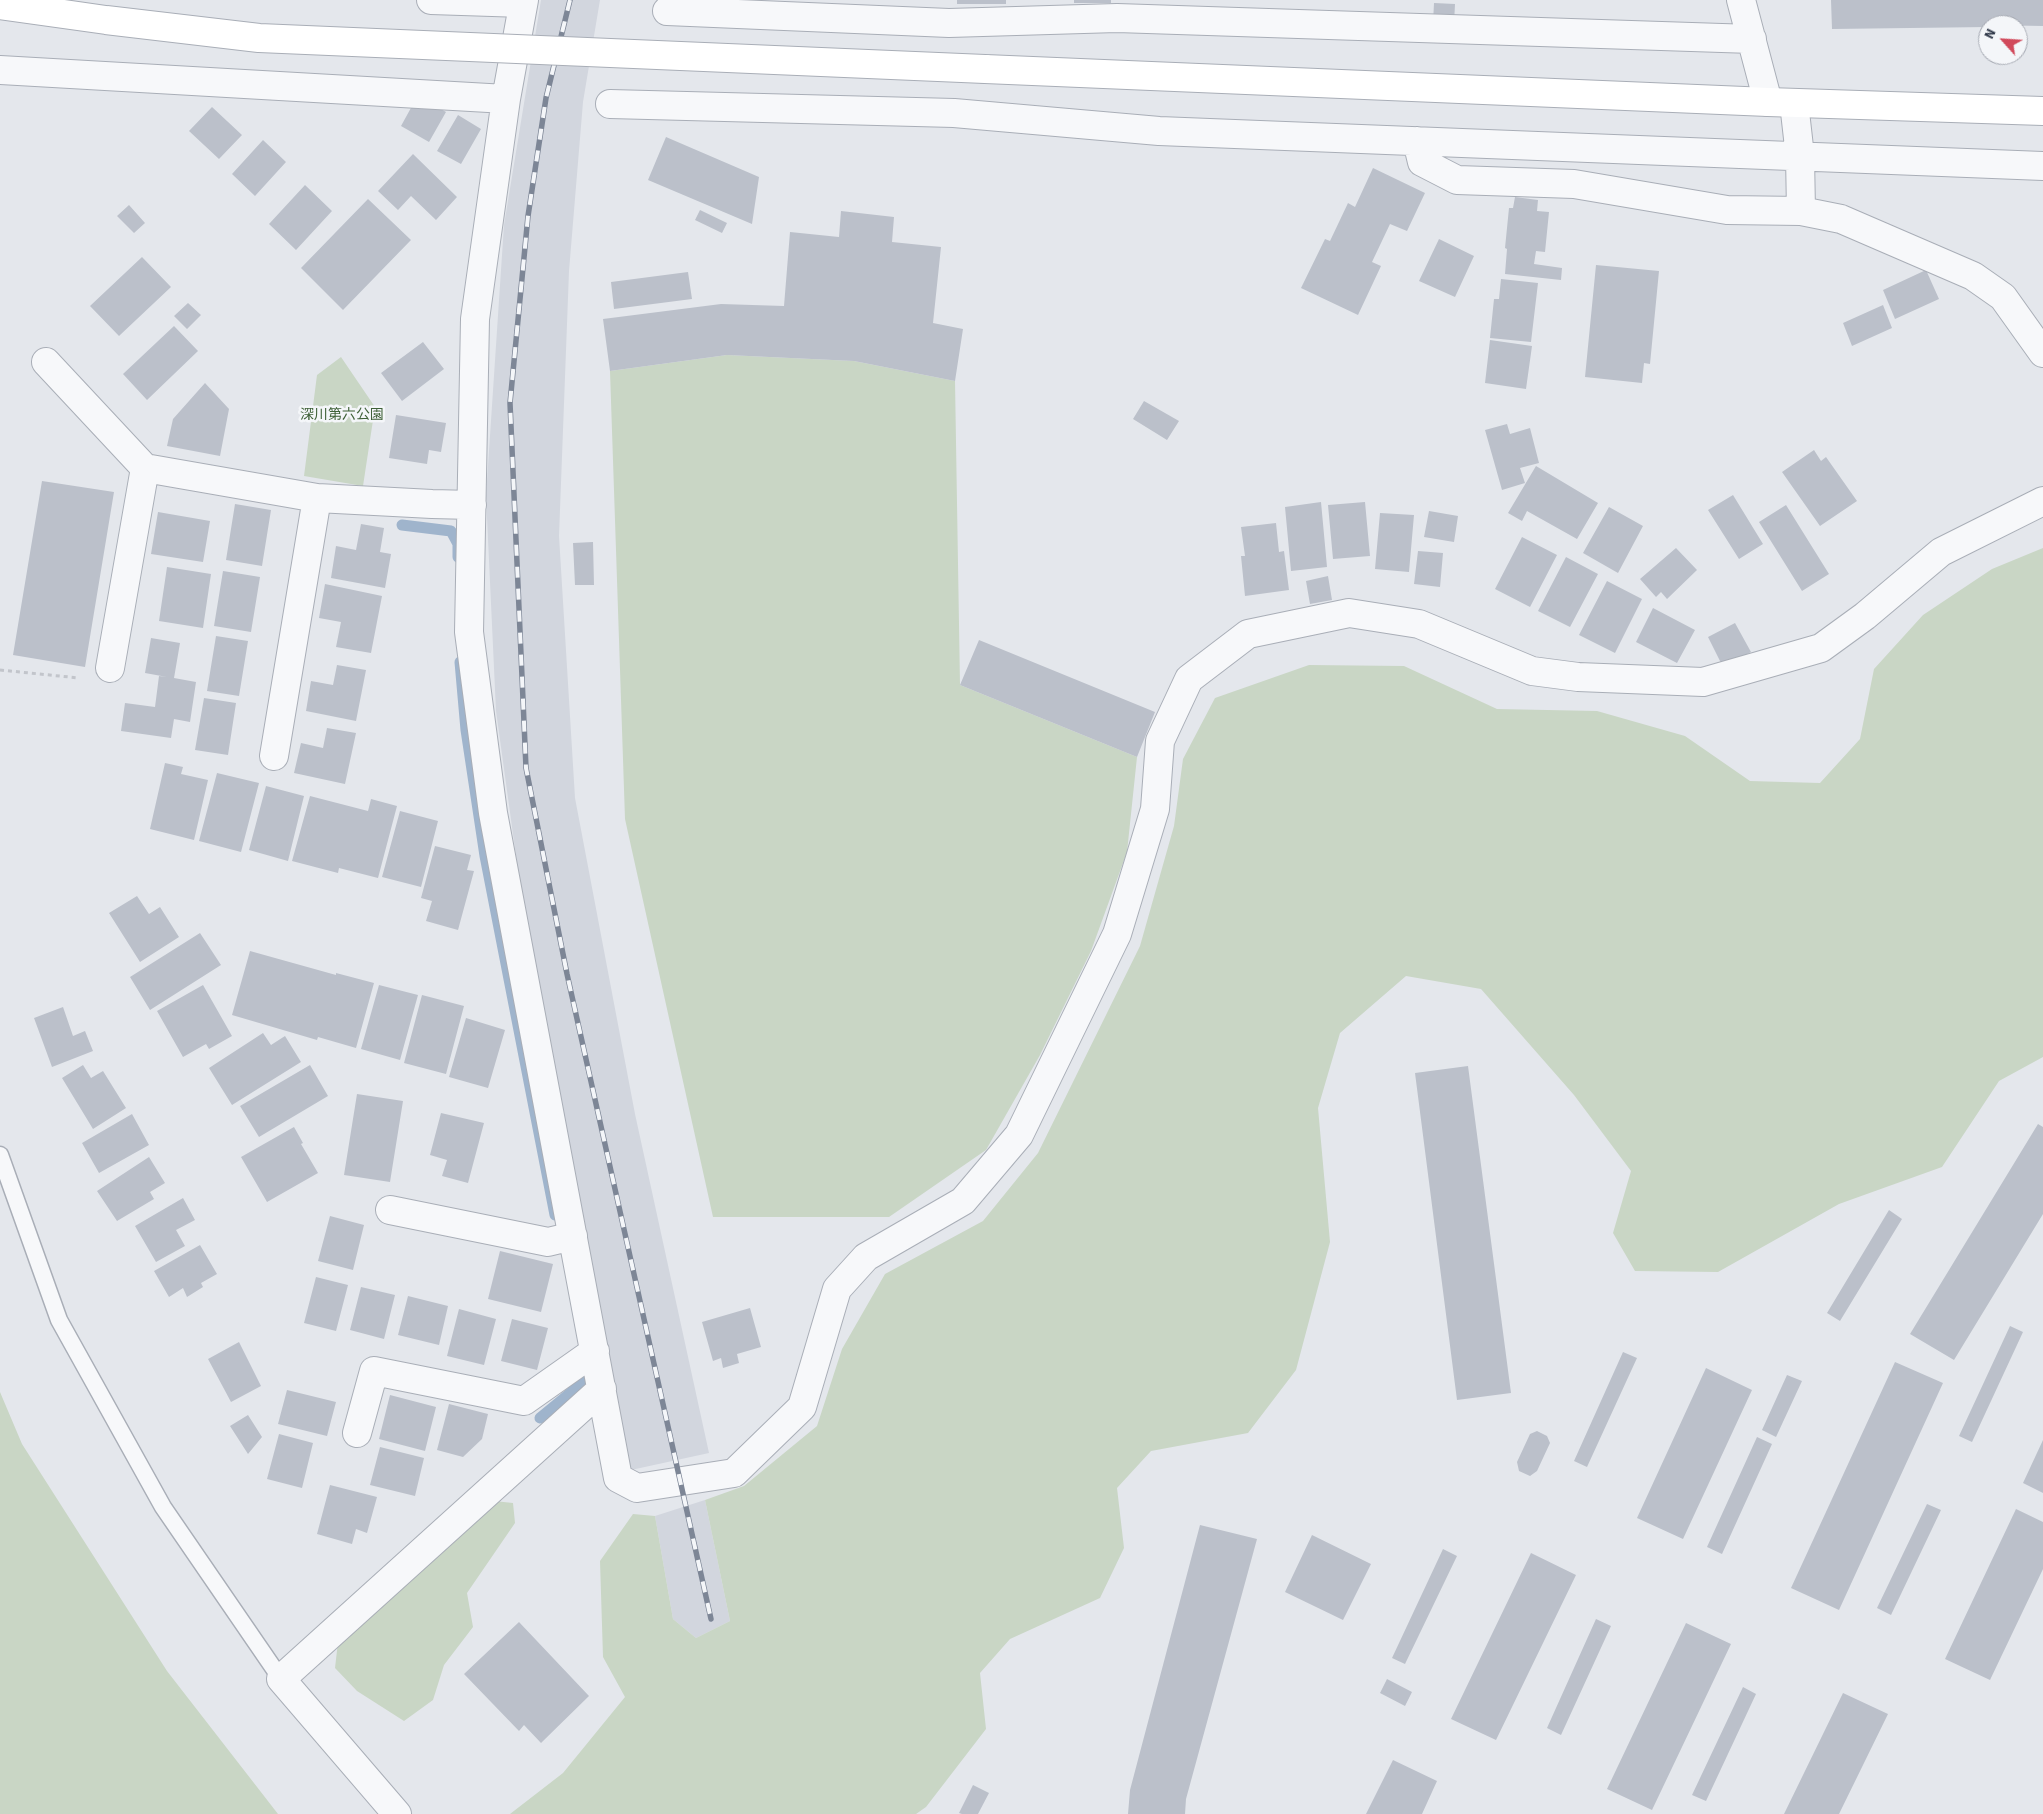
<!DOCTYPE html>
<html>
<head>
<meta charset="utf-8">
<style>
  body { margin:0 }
  #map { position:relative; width:2043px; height:1814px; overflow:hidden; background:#e4e7ec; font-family:"Source Sans 3",sans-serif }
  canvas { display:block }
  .north { position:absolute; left:1978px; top:15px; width:50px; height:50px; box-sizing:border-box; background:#f4f6f9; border:1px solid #a4a8b1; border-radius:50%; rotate:296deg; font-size:14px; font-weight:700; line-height:20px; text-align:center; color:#2b3445 }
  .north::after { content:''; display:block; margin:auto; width:18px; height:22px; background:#d1495b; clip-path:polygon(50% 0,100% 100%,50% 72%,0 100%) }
</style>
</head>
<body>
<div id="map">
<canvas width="2043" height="1814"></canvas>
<div class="north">N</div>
</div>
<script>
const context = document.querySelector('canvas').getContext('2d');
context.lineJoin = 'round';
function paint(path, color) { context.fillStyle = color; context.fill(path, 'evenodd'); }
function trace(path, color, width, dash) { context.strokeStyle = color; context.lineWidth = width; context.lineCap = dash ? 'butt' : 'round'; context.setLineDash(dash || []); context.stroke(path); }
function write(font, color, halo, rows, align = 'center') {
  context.font = font + ' "Source Sans 3","Noto Sans JP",sans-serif'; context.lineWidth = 5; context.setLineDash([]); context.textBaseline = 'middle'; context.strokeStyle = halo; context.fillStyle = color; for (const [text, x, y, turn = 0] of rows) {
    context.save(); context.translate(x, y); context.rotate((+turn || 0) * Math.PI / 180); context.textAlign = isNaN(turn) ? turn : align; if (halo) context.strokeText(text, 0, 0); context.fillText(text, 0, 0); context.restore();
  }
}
const built = new Path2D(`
  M541,0H600L583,102L569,271L559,536L575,798L635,1114L709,1453L631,1470L520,885L496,711L486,496L504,225Z
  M705,1500L730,1621L696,1638L673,1619L655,1516Z`);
const green = new Path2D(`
  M727,355L854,361L955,381L960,685L1137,757L1127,852L1091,951L1040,1055L986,1150L889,1217H713L625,819L610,371Z
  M341,357L375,407L363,486L304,476L317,375Z
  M2043,548V1057L1999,1081L1942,1167L1839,1204L1718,1272L1635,1271L1613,1233L1631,1171L1574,1095L1481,989L1406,976L1340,1033L1318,1108L1330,1242L1296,1370L1248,1433L1151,1451L1117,1488L1124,1548L1100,1598L1010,1639L980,1673L986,1729L926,1807L916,1814H510L563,1773L625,1697L603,1657L600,1561L633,1514L655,1516L673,1619L696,1638L730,1621L705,1500L744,1486L817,1426L842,1349L885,1274L983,1221L1038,1153L1140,946L1174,826L1183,759L1215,698L1309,665L1404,666L1497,709L1597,711L1685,736L1750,781L1820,783L1860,739L1874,669L1923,615L1992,569Z
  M0,1392L22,1444L167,1671L278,1814H0Z
  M494,1501L513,1503L515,1523L467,1593L473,1627L444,1665L433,1700L404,1721L357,1691L335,1668L338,1642Z`);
const stream = new Path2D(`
  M402,525L451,531L458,544V557
  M460,662L466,730L485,856L555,1215
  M540,1418L585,1381L582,1361`);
const building = new Path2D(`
  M957,0H1006V4H957Z
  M1074,0H1111V3H1074Z
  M1831,0H2043V26L1988,25V27L1832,29Z
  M1434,3L1455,4L1454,24L1433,23Z
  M432,104L446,112L429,142L401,126L412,106Z
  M212,107L242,135L219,159L189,131Z
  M458,115L481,129L461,164L437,151Z
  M666,137L759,177L752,224L648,180Z
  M263,140L286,162L255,196L232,174Z
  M413,154L457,197L436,220L411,196L398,210L378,191Z
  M1373,168L1425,193L1407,231L1390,224L1372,262L1381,266L1358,315L1301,288L1325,239L1330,241L1348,203L1355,207Z
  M305,185L332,211L296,250L269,224Z
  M1515,197L1538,200L1537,211L1549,212L1545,252L1536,251L1534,264L1562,268L1561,280L1505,274L1507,249L1505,248L1509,208H1513Z
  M368,199L411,240L343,310L301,268Z
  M129,205L145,223L134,233L117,216Z
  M700,210L727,223L722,233L695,220Z
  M841,211L894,217L892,242L941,247L933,323L963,329L955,381L854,361L727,355L610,371L603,319L721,304L784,306L790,232L839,237Z
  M1439,239L1474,256L1455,297L1419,281Z
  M142,257L171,287L119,336L90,306Z
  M1596,265L1659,271L1650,364L1644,363L1642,383L1585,377Z
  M1926,270L1939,299L1895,319L1883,290Z
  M688,272L692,299L614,309L611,282Z
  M1501,279L1538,283L1531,342L1490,338L1494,299H1499Z
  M188,303L201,315L187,329L174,316Z
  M1883,305L1892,328L1852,346L1843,323Z
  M174,326L198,351L147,400L123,374Z
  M1490,340L1532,346L1526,389L1485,383Z
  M423,342L444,369L402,401L381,373Z
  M205,383L229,409L220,456L167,446L173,419Z
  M1144,401L1179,421L1167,440L1133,419Z
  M396,415L446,423L441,452L429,450L427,464L389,458Z
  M1507,424L1510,434L1530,428L1539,463L1520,468L1525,483L1502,490L1485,430Z
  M1814,450L1821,461L1826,457L1857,501L1820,526L1782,472Z
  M1536,466L1598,503L1577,539L1527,511L1522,521L1508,513Z
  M42,481L114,492L85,667L13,655Z
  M1733,495L1763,544L1739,559L1708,510Z
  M1321,502L1327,567L1291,571L1285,507Z
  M1365,502L1370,556L1333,559L1328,505Z
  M235,504L271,510L262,566L226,560Z
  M1786,505L1829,574L1802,591L1759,522Z
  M1609,507L1643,526L1618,573L1583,553Z
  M1429,511L1458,516L1454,542L1424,537Z
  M158,512L210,521L203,562L151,554Z
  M1380,513L1414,515L1409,572L1375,569Z
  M1276,523L1279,552L1284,551L1289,590L1245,596L1241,556H1245L1241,527Z
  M361,524L384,528L380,552L391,554L385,588L331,578L336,546L356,550Z
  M1522,537L1557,555L1530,607L1495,589Z
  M593,542L594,585H575L573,543Z
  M1676,548L1697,570L1667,599L1661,592L1656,597L1640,579Z
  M1418,551L1443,553L1440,587L1414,584Z
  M1566,557L1598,574L1570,627L1538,611Z
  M167,567L211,574L203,628L159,621Z
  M223,571L260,577L251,632L214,626Z
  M1328,576L1332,600L1310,604L1306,581Z
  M1607,581L1642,599L1615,653L1579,635Z
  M325,584L382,596L371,653L336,647L341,622L319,618Z
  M1653,608L1695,630L1677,663L1636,642Z
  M1735,623L1751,652L1723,667L1708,637Z
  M216,636L248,641L239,696L207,691Z
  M151,638L180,643L174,678L196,682L190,722L174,719L171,738L121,731L125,703L155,707L159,676L167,677L145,673Z
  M979,640L1155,712L1137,757L960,685Z
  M337,665L366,670L356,721L306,711L311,681L333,685Z
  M204,698L236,703L228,755L195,750Z
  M327,728L356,733L345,784L294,773L301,743L323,748Z
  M165,763L183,767L181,774L208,780L194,840L150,829Z
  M217,773L259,783L241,852L199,841Z
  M266,786L304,796L288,861L249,850Z
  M310,796L368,811L371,799L397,806L378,878L339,868L338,873L292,861Z
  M400,811L438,821L421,887L382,877Z
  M435,846L471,855L467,870L474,871L458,930L426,921L432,901L421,898Z
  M137,896L149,914L160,907L179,937L140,962L109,913Z
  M200,933L221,965L150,1010L130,977Z
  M250,951L336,975V973L374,983L356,1048L318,1037L317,1040L232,1015Z
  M203,985L232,1036L209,1049L206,1044L183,1057L157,1011Z
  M379,985L418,995L400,1060L361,1049Z
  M422,995L464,1006L446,1074L404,1063Z
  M63,1007L73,1036L85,1031L93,1051L52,1067L34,1018Z
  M466,1018L505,1030L488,1088L449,1077Z
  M263,1033L271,1045L285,1036L301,1062L232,1105L209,1068Z
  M83,1065L91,1078L103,1071L126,1108L93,1129L62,1078Z
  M310,1065L328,1096L259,1137L240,1106Z
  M1468,1066L1511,1393L1457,1400L1415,1073Z
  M357,1094L403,1101L390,1182L344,1175Z
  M441,1113L484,1123L468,1183L442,1176L447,1160L430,1155Z
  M132,1114L149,1145L99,1173L82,1143Z
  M2038,1124L2043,1127V1214L1954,1360L1910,1334Z
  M294,1127L303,1143L301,1144L318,1173L267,1202L241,1157Z
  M149,1157L165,1183L150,1192L154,1199L117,1221L97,1191Z
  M183,1198L195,1220L176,1230L185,1246L156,1262L135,1226Z
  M1889,1210L1902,1219L1840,1321L1827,1313Z
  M330,1216L364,1225L353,1270L318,1261Z
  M200,1245L217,1274L201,1283L203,1287L187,1297L183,1288L169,1297L154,1271Z
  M500,1251L553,1264L541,1312L488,1299Z
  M316,1277L348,1285L336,1331L304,1323Z
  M361,1287L395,1295L384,1339L350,1330Z
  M408,1296L448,1306L439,1345L398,1335Z
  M750,1308L761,1347L737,1354L739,1363L723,1368L721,1358L713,1361L702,1322Z
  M459,1309L496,1319L484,1365L447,1356Z
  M512,1319L548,1328L537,1370L501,1361Z
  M2010,1326L2023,1332L1972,1442L1959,1436Z
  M239,1342L261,1386L231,1402L208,1359Z
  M1623,1352L1637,1358L1587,1467L1574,1461Z
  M1895,1362L1943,1383L1839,1610L1791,1588Z
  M1706,1368L1752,1390L1683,1539L1637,1518Z
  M1787,1375L1802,1381L1776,1437L1762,1430Z
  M287,1390L336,1402L327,1436L278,1424Z
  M390,1395L436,1407L425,1451L379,1439Z
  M449,1404L488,1414L482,1439L463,1457L437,1450Z
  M248,1415L262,1437L248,1454L230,1426Z
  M1537,1431L1547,1436L1550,1443L1537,1471L1530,1476L1519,1471L1517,1462L1530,1434Z
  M279,1434L313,1443L302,1488L267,1479Z
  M1757,1437L1772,1444L1722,1554L1707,1547Z
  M2043,1440V1493L2023,1483Z
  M380,1447L424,1458L415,1496L370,1485Z
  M330,1485L377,1497L367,1533L356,1529L352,1544L317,1534Z
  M1927,1504L1941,1510L1891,1615L1877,1608Z
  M2016,1509L2043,1522V1569L1990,1680L1945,1659Z
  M1200,1525L1257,1539L1186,1799L1185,1814H1128L1130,1790Z
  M1312,1535L1371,1564L1343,1620L1285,1592Z
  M1443,1549L1457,1556L1405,1664L1392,1658Z
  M1531,1553L1576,1575L1496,1740L1451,1719Z
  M1596,1619L1611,1626L1561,1735L1547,1728Z
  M519,1622L589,1696L541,1743L524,1725L519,1731L464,1674Z
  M1686,1623L1731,1644L1652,1810L1607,1789Z
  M1387,1679L1412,1692L1405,1706L1380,1693Z
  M1743,1687L1756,1694L1706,1801L1692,1795Z
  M1843,1693L1888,1714L1839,1814H1784Z
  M1393,1760L1437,1781L1422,1814H1366Z
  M973,1785L989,1793L978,1814H962L959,1813Z`);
const path = new Path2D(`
  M0,670L79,678`);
const lane = new Path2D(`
  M0,1155L59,1320L163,1507L281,1679`);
const street = new Path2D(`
  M431,0L523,3
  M524,0L506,99L475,319L469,632L493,813L618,1478L637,1488L734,1473L802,1407L837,1289L866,1257L963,1201L1019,1135L1117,934L1155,809L1160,741L1189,679L1248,634L1349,613L1419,624L1532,671L1578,677L1703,682L1821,648L1865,616L1941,552L2043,501
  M1741,0L1768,102
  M667,11L949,23L1117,18L1752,39
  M0,70L506,99
  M1794,103L1800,156L1801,211
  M610,104L954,113L1159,131L2043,166
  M1417,141L1422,162L1457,180L1574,184L1727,210L1801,211L1841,219L1973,276L2003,297L2043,353
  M46,362L145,468
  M110,668L145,468L317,498L432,504L472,505
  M274,756L317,498
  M390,1210L548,1242L573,1236
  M357,1433L374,1371L524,1401L595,1351
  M397,1814L281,1679L602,1389`);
const secondary = new Path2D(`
  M985,69L1768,102L2043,111`);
const rail = new Path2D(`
  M570,0L546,98L528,216L510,403L526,768L567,974L711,1619`);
const secondaryBridge = new Path2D(`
  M0,5L106,20L259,38L985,69`);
const parkNames = [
  ["深川第六公園",342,416]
];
paint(built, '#d2d6de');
paint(green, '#c9d6c5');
trace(stream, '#9fb4cc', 11);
paint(building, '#bbc0ca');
trace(lane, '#a9aeb7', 19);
trace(street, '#a9aeb7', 30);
trace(secondary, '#a9aeb7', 30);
trace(path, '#c2c5cb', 3, [4, 4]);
trace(lane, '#f7f8fa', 16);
trace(street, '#f7f8fa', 28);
trace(secondary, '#fff', 28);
trace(rail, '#7d8696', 5.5);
trace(rail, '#f4f6f9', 4, [11]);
trace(secondaryBridge, '#a9aeb7', 30, []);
trace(secondaryBridge, '#fff', 28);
write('14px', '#3f6138', '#f4f6f9', parkNames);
</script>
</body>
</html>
